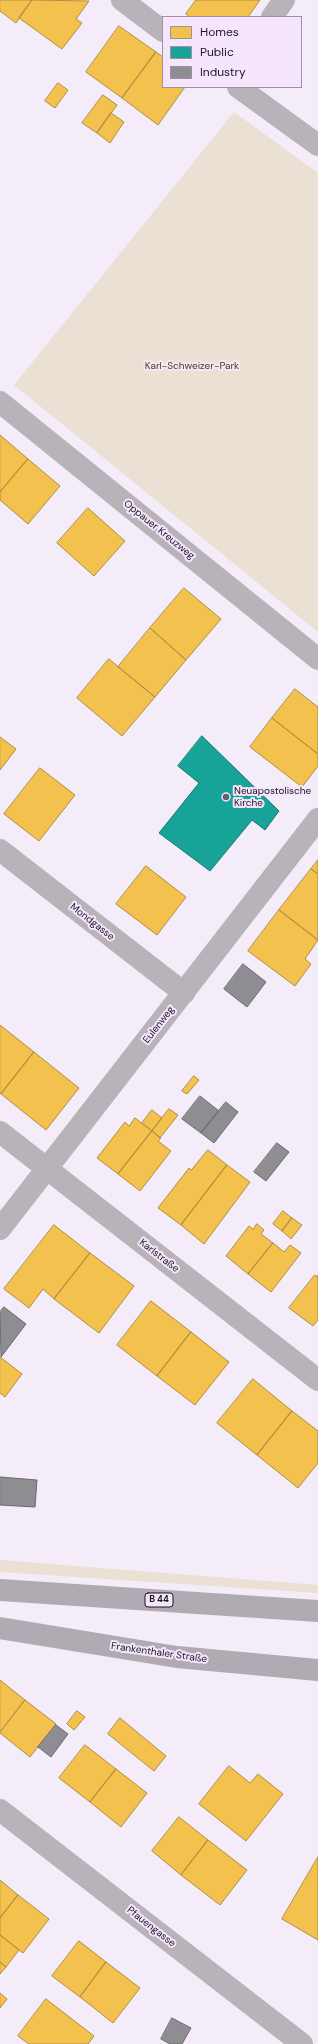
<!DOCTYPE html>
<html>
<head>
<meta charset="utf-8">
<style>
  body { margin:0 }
  #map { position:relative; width:318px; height:2044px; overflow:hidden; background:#f4ecf8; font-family:"DM Sans",sans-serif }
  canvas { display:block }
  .legend { position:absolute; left:162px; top:16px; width:140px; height:72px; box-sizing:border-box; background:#f5e6fe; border:1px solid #9d92a4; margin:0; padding:5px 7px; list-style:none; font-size:12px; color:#1a151d }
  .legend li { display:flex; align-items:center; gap:8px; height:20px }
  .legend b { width:20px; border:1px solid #9d92a4 }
</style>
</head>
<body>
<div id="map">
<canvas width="318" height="2044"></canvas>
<ul class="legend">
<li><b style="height:11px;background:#f2c14e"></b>Homes</li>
<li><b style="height:11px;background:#17a398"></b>Public</li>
<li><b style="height:11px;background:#8d8d92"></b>Industry</li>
</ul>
</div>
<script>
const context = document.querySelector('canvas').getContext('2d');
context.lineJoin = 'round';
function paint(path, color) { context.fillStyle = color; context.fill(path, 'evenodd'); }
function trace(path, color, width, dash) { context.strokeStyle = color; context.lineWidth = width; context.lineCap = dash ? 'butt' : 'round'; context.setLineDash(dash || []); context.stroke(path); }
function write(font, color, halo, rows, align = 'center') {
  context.font = font + ' "DM Sans",sans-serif'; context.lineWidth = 4; context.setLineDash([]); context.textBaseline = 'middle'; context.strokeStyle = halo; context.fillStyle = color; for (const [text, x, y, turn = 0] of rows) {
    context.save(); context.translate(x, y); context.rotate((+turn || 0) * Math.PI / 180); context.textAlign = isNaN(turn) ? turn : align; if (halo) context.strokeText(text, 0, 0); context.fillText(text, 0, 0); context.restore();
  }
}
const green = new Path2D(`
  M234,112L318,173V632L14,385Z
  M0,1560L318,1585V1593L0,1572Z`);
const homes = new Path2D(`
  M0,0H32L16,23L0,11Z
  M32,0L89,1L76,19L82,23L62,49L19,18Z
  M196,0H260L248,17H190L186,14Z
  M119,26L156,52L122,98L86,72Z
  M156,52L163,57V87H185L158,125L122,98Z
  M58,83L68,90L55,108L45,101Z
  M103,95L117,105L97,133L82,123Z
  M111,113L124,122L110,143L97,133Z
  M0,435L28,459L0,492Z
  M28,459L60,486L28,524L0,500V492Z
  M88,508L125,541L94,576L57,543Z
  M184,588L221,619L186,660L150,628Z
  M150,628L186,660L155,697L118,667Z
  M109,659L155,697L122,736L77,698Z
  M295,689L318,707V754L272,718Z
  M272,718L318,754V766L302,787L250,747Z
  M0,737L16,749L0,770Z
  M40,768L75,795L39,841L4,814Z
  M318,860V874L311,869Z
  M146,866L186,897L157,935L116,904Z
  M311,869L318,874V940L279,910Z
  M279,910L318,940L305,959L311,964L295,986L248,951Z
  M0,1025L34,1052L1,1094L0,1093Z
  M34,1052L79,1088L46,1130L1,1094Z
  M194,1076L199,1080L187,1094L182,1091Z
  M169,1109L178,1115L160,1138L152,1131Z
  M152,1110L162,1118L152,1131L142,1123Z
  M135,1118L152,1131L118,1174L97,1158L125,1122L129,1126Z
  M152,1131L161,1138L158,1141L171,1151L140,1191L118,1174Z
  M208,1150L227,1165L181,1225L158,1208L189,1168L191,1170Z
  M227,1165L250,1182L204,1244L181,1225Z
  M283,1211L292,1218L282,1231L273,1224Z
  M292,1218L302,1225L291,1239L282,1231Z
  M257,1224L264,1230L261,1234L273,1243L248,1274L226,1256L249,1226L253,1229Z
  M54,1225L90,1253L54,1299L43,1289L29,1308L4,1289Z
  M273,1243L284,1252L290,1245L301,1253L271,1292L248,1274Z
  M90,1253L134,1286L99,1333L54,1299Z
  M315,1275L317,1277L318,1275V1320L313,1326L289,1308Z
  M151,1301L191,1332L157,1376L117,1345Z
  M191,1332L229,1362L195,1405L157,1376Z
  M0,1357L22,1374L5,1397L0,1393Z
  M253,1379L292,1411L257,1455L217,1423Z
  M292,1411L318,1431V1463L298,1488L257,1455Z
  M0,1680L25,1700L0,1732Z
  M25,1700L56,1724L30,1757L0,1733Z
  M77,1711L85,1717L74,1730L67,1724Z
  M120,1718L166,1756L154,1771L108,1734Z
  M85,1745L116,1769L90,1802L59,1778Z
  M229,1766L250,1783L258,1774L283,1794L246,1841L199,1804Z
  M116,1769L147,1793L121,1827L90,1802Z
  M179,1817L208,1840L181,1875L152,1851Z
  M208,1840L247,1870L220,1905L181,1875Z
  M318,1857V1940L282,1919Z
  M0,1880L18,1895L0,1918Z
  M18,1895L49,1919L23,1953L0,1935V1918Z
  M0,1935L19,1950L6,1967L0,1962Z
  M79,1941L106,1962L80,1997L52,1976Z
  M0,1962L6,1967L0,1974Z
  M106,1962L140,1988L113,2023L80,1997Z
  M0,1993L7,1999L0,2008Z
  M46,1999L94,2036L88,2044H29L18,2036Z`);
const public = new Path2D(`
  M202,736L279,811L265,830L252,820L210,871L159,833L199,783L178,766Z`);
const industry = new Path2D(`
  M243,964L266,982L247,1007L224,989Z
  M200,1096L219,1111L201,1133L182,1119Z
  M226,1102L238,1112L214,1143L201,1133Z
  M277,1143L289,1152L266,1181L254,1172Z
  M4,1307L26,1324L1,1357L0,1312Z
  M0,1477L37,1480L35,1507L0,1505Z
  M56,1725L68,1734L51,1757L38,1747Z
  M172,2018L191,2028L182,2044H170L161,2039Z`);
const minor = new Path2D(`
  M122,0L163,31
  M272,17L284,0
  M238,87L318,145
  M0,402L318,659
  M0,850L184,993
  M0,1132L318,1380
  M0,1229L318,819
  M0,1810L302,2044`);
const major = new Path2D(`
  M0,1590L318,1611
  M0,1628L177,1657L318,1670`);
const markers = [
  [226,797,4,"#66606a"]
];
const shields = [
  [159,1600,28]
];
const shieldNames = [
  ["B 44",159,1600]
];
const parkNames = [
  ["Karl-Schweizer-Park",192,366]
];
const streetNames = [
  ["Oppauer Kreuzweg",159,530,39],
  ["Mondgasse",92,922,38],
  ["Eulenweg",159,1025,-52],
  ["Karlstraße",159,1256,38],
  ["Frankenthaler Straße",159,1653,8],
  ["Pfauengasse",151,1927,38]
];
const poiNames = [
  ["Neuapostolische",234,791],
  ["Kirche",234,803]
];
paint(green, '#ebe0d4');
paint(homes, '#f2c14e');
trace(homes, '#b18d3f', 1);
paint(public, '#17a398');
trace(public, '#187873', 1);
paint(industry, '#8d8d92');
trace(industry, '#6a696f', 1);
trace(minor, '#b7b3b9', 22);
trace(major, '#b0abb3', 22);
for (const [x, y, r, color] of markers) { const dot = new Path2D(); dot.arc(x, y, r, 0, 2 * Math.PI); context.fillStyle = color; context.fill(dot); trace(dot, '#f5e6fe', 1.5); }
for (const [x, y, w] of shields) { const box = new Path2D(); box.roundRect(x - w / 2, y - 7, w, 14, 3); context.fillStyle = '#f5e6fe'; context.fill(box); trace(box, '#1a151d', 1); }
write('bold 9px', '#1a151d', null, shieldNames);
write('10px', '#513c06', '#f5e6fe', parkNames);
write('10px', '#1a151d', '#f5e6fe', streetNames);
write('10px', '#1a151d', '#f5e6fe', poiNames, 'left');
</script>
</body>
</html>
